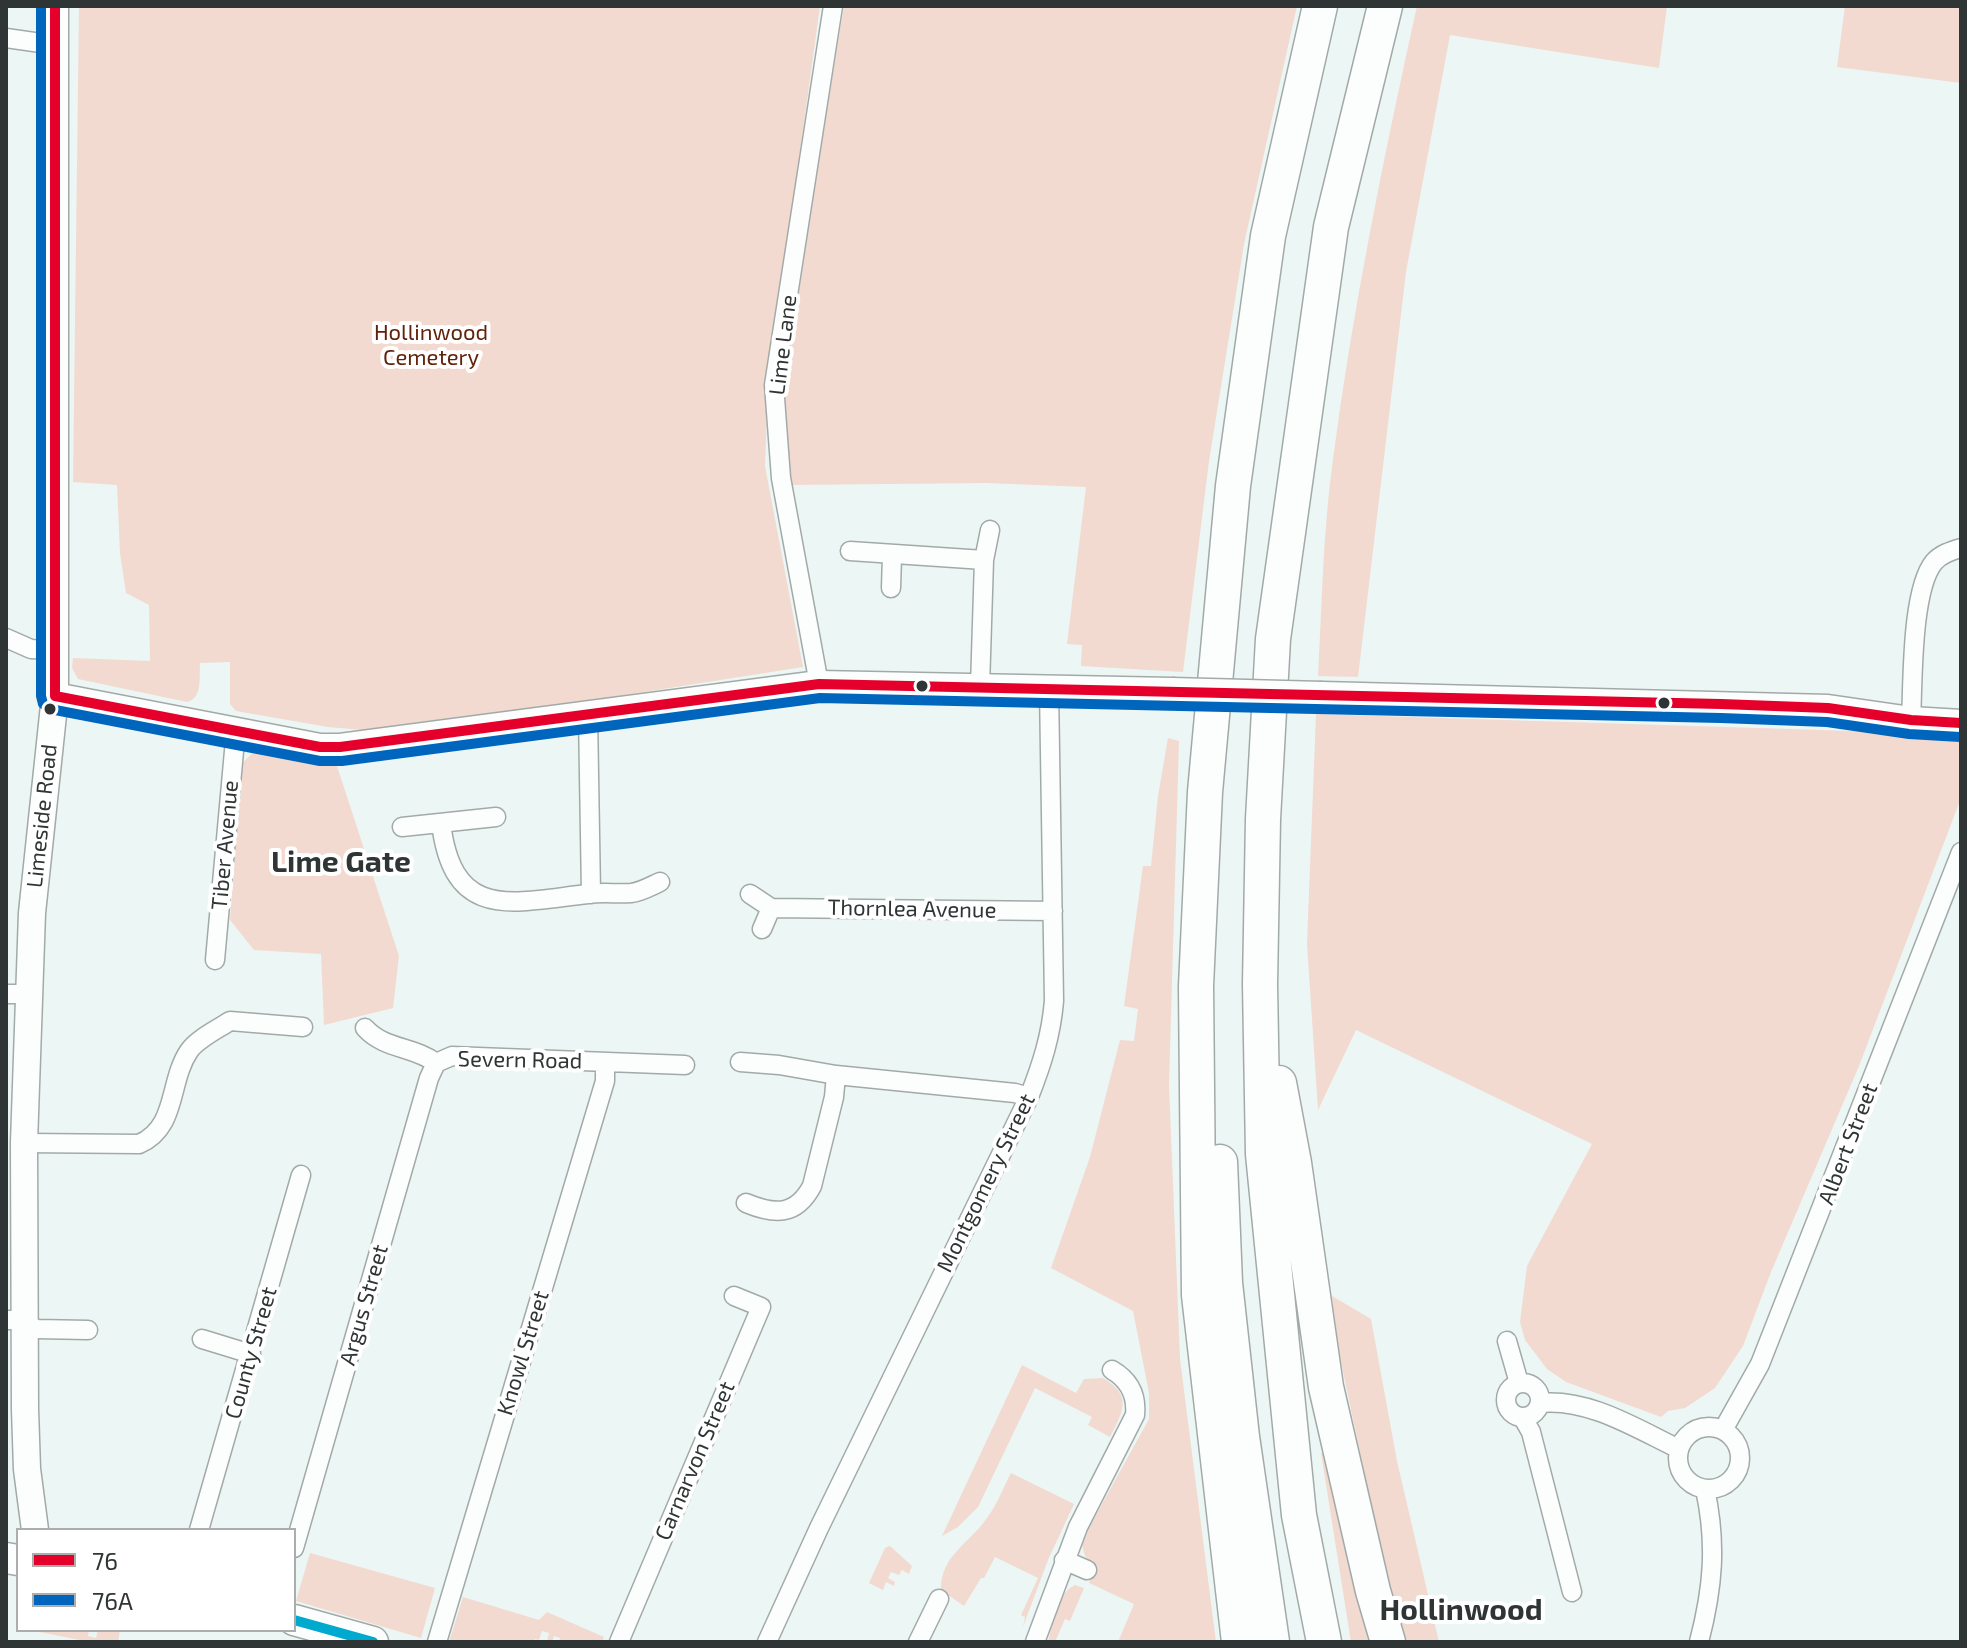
<!DOCTYPE html>
<html>
<head>
<meta charset="utf-8">
<style>
  body { margin:0 }
  #map { position:relative; width:1967px; height:1648px; overflow:hidden; background:#ecf6f4; font-family:"Exo 2",sans-serif }
  canvas { display:block }
  .frame { position:absolute; inset:0; border:8px solid #2f3535; pointer-events:none }
  .legend { position:absolute; left:16px; top:1528px; width:280px; height:104px; box-sizing:border-box; background:#fff; border:2px solid #acaeae; margin:0; padding:10px 14px; list-style:none; font-size:24px; color:#2f3535 }
  .legend li { display:flex; align-items:center; gap:16px; height:40px }
  .legend b { width:40px; border:2px solid #acaeae }
</style>
</head>
<body>
<div id="map">
<canvas width="1967" height="1648"></canvas>
<div class="frame"></div>
<ul class="legend">
<li><b style="height:10px;background:#e4002b"></b>76</li>
<li><b style="height:10px;background:#0065bd"></b>76A</li>
</ul>
</div>
<script>
const context = document.querySelector('canvas').getContext('2d');
context.lineJoin = 'round';
function paint(path, color) { context.fillStyle = color; context.fill(path, 'evenodd'); }
function trace(path, color, width, dash) { context.strokeStyle = color; context.lineWidth = width; context.lineCap = dash ? 'butt' : 'round'; context.setLineDash(dash || []); context.stroke(path); }
function write(font, color, halo, rows, align = 'center') {
  context.font = font + ' "Exo 2",sans-serif'; context.lineWidth = 8; context.setLineDash([]); context.textBaseline = 'middle'; context.strokeStyle = halo; context.fillStyle = color; for (const [text, x, y, turn = 0] of rows) {
    context.save(); context.translate(x, y); context.rotate((+turn || 0) * Math.PI / 180); context.textAlign = isNaN(turn) ? turn : align; if (halo) context.strokeText(text, 0, 0); context.fillText(text, 0, 0); context.restore();
  }
}
const green = new Path2D(`
  M79,6H820L768,385L765,466L803,667L587,701L363,730L328,727L236,711L230,704V662L200,663C199,677 203,698 187,702L78,679L72,668L73,658L150,661L149,605L126,593L120,553L117,485L73,482Z
  M844,6H1297L1244,244L1209,461L1183,672L1081,666L1082,645L1067,644L1086,487L986,483L789,485L780,395Z
  M1417,6H1667L1659,68L1450,35L1406,272L1358,677L1318,676C1322,604 1323,531 1333,459C1353,307 1384,155 1417,6Z
  M1845,6H1961V83L1837,67Z
  M1316,714L1947,734L1961,741V798L1859,1066L1771,1272L1743,1346L1715,1388L1685,1408L1668,1411L1661,1417L1566,1382L1547,1369L1525,1340L1520,1322L1527,1266L1592,1144L1356,1030L1318,1110L1307,944Z
  M1168,738L1179,741L1169,1085L1180,1359L1216,1642H1118L1134,1604L1089,1583L1095,1566L1085,1556L1081,1542L1149,1419V1393L1133,1311L1051,1268L1090,1157L1120,1040L1134,1041L1138,1009L1124,1006L1143,866H1151L1158,796Z
  M254,752L337,766L399,956L393,1008L324,1025L321,954L254,950L230,920L242,763Z
  M1332,1296L1371,1319L1397,1461L1439,1642H1407L1387,1580L1335,1334Z
  M1022,1365L1076,1393L1084,1379L1103,1378C1133,1395 1123,1412 1110,1437L1088,1425L1092,1417L1035,1388L978,1507L958,1527L942,1536Z
  M1329,1452L1375,1642H1351L1321,1453Z
  M1011,1473L1074,1504L1048,1560L1023,1627L1025,1617L1021,1615L1038,1578L995,1557L984,1578H981L964,1606L941,1590C940,1556 970,1543 987,1518C997,1505 1003,1488 1011,1473Z
  M890,1546L912,1566L909,1574L902,1570L899,1575L891,1572L888,1578L895,1582L894,1586L886,1582L883,1590L869,1583L885,1548Z
  M310,1553L435,1588L421,1638L296,1601Z
  M1075,1585L1084,1588L1070,1621L1065,1619L1055,1642H1048C1053,1623 1056,1594 1075,1585Z
  M463,1597L539,1620L547,1612L604,1637L602,1642L567,1640L559,1642L560,1638L554,1636L552,1642H547L549,1633L542,1631L539,1640L535,1639L534,1642H449Z
  M29,1630H89L88,1636L96,1638L98,1630H120L118,1642H90Z`);
const street = new Path2D(`
  M6,38L55,45
  M850,551L984,560
  M891,588L892,556
  M6,638L31,649L56,650
  M819,684L781,478L774,385L833,6
  M980,687L984,560L990,530
  M588,715L591,894
  M1911,720C1913,683 1911,590 1934,562C1941,554 1951,551 1961,548
  M441,823C453,923 513,902 588,894C602,892 617,894 631,893C641,892 651,886 660,882
  M402,827L496,817
  M750,894L771,908L762,929
  M771,908L1053,911
  M215,960L236,729
  M6,994H28
  M365,1028C385,1050 414,1046 436,1063
  M740,1062L779,1065L836,1075L1015,1093L1029,1097
  M436,1063L452,1056L685,1065
  M24,1143L139,1144C178,1127 168,1082 189,1051C197,1039 218,1029 230,1021L303,1027
  M746,1203C775,1215 796,1216 812,1186L834,1097L836,1075
  M6,1320H16L37,1329L88,1330
  M202,1339L251,1354
  M1507,1341L1519,1383
  M1506 1400a17 17 0 1 1 34 0a17 17 0 1 1-34 0Z
  M1540,1403C1589,1398 1637,1429 1679,1449
  M1523,1418L1531,1432L1572,1592
  M1678 1458a31 31 0 1 1 62 0a31 31 0 1 1-62 0Z
  M1723,1430L1760,1364L1961,852
  M199,1530L301,1175
  M294,1548L429,1078L436,1063
  M1064,1560L1087,1570
  M437,1642L605,1081V1063
  M619,1642L761,1307L734,1296
  M767,1642L819,1528L1029,1097C1042,1064 1051,1036 1054,1001L1049,689
  M918,1642L939,1599
  M1035,1642L1078,1527L1135,1415C1137,1395 1129,1380 1112,1370
  M1699,1642C1713,1588 1717,1544 1705,1489`);
const secondary = new Path2D(`
  M1322,695L1828,708L1911,720L1961,723
  M55,696L320,747H340L819,684L1172,691
  M35,1530L27,1469L25,1409L24,1143L32,913L55,696V6`);
const primary = new Path2D(`
  M6,1558L18,1560
  M294,1620L373,1642`);
const highway = new Path2D(`
  M1279,1083L1294,1163L1326,1387L1373,1591L1388,1642
  M1220,1162L1225,1283L1242,1437L1272,1642
  M1239,1642L1199,1295L1196,986L1205,792L1233,486L1268,236L1320,6
  M1324,1642L1299,1515L1263,1154L1260,984L1263,819L1273,639L1331,227L1385,6`);
const secondaryBridge = new Path2D(`
  M1172,691L1322,695`);
const bus1 = new Path2D(`
  M55,6V696
  M55,696L320,747H340L819,684L1721,704L1828,708L1911,720L1961,723`);
const bus2 = new Path2D(`
  M41,6V696L43,704L50,709L320,761H342L820,698L1721,718L1827,722L1909,734L1960,737`);
const bus3 = new Path2D(`
  M294,1620L373,1642`);
const markers = [
  [922,686,7,"#2f3535"],
  [1664,703,7,"#2f3535"],
  [50,709,7,"#2f3535"]
];
const parkNames = [
  ["Hollinwood",431,333],
  ["Cemetery",431,358]
];
const streetNames = [
  ["Lime Lane",783,345,-83],
  ["Limeside Road",42,816,-84],
  ["Tiber Avenue",225,845,-85],
  ["Thornlea Avenue",912,909,1],
  ["Severn Road",520,1060,1],
  ["Albert Street",1848,1144,-69],
  ["Montgomery Street",986,1183,-64],
  ["Argus Street",364,1305,-74],
  ["County Street",251,1353,-74],
  ["Knowl Street",523,1353,-73],
  ["Carnarvon Street",695,1461,-67]
];
const districtNames = [
  ["Lime Gate",341,862],
  ["Hollinwood",1461,1610]
];
paint(green, '#f2dad1');
trace(street, '#a2aaa8', 21);
trace(secondary, '#a2aaa8', 29);
trace(primary, '#a2aaa8', 33);
trace(highway, '#a2aaa8', 37);
trace(street, '#fcfefd', 18);
trace(secondary, '#fcfefd', 26);
trace(primary, '#fcfefd', 30);
trace(highway, '#fcfefd', 34);
trace(secondaryBridge, '#a2aaa8', 29, []);
trace(secondaryBridge, '#fcfefd', 26);
trace(bus1, '#e4002b', 10);
trace(bus2, '#0065bd', 10);
trace(bus3, '#00a9ce', 10);
for (const [x, y, r, color] of markers) { const dot = new Path2D(); dot.arc(x, y, r, 0, 2 * Math.PI); context.fillStyle = color; context.fill(dot); trace(dot, '#fff', 3); }
write('22px', '#61220a', '#fff', parkNames);
write('22px', '#2f3535', '#fff', streetNames);
write('bold 30px', '#2f3535', '#fff', districtNames);
</script>
</body>
</html>
